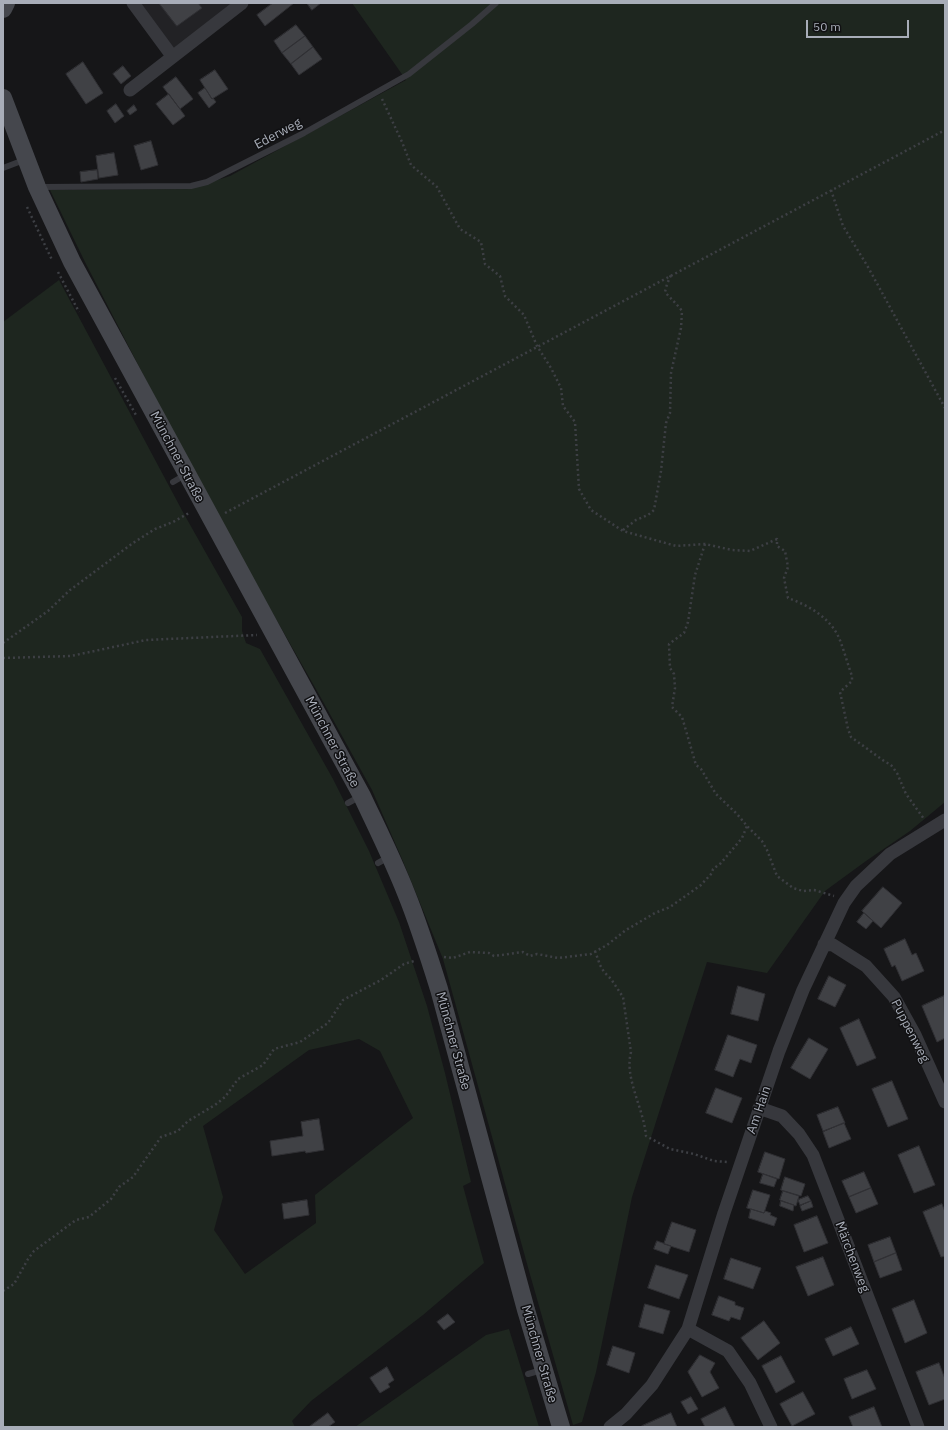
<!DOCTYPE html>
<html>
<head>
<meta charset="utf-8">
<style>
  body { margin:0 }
  #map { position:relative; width:948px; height:1430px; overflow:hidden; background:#161618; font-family:"IBM Plex Sans",sans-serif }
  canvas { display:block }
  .frame { position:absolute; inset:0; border:4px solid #a8adb8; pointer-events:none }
  .scale { position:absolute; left:806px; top:20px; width:103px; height:18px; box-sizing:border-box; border:2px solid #a8adb8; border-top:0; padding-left:5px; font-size:12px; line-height:14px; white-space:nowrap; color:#a8adb8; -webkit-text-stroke:3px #111113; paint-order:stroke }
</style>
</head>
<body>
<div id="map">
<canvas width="948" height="1430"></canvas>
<div class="frame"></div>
<div class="scale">50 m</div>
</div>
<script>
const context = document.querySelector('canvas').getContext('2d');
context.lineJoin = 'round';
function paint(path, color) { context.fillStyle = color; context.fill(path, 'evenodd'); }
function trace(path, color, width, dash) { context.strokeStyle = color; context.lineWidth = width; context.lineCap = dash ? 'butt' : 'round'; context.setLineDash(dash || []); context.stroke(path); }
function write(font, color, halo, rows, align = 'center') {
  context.font = font + ' "IBM Plex Sans",sans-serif'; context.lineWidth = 3; context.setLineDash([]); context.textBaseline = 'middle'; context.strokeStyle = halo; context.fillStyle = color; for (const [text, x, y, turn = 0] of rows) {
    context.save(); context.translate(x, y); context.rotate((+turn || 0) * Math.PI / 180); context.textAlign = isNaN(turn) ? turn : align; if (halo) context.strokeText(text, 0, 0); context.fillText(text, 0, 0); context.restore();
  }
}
const built = new Path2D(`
  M137,3H234L173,51Z`);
const green = new Path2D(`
  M352,3H945V802L910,831L866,861L825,891L767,973L707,962L632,1197L596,1372L582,1422L573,1425L529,1271L443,959L402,859L372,790L321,698L207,498L85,262L50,190L189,189L230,176L406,80Z
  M59,280L184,514L242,617V631L246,643L260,649L333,779L369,851L399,922L427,1006L445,1073L471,1182L463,1186L484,1263L423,1315L311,1401L292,1421L295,1427H3V322ZM359,1039L380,1051L413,1118L315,1195L316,1223L245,1274L214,1230L223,1197L203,1126L309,1050Z
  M509,1329L539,1427H355L486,1335Z`);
const building = new Path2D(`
  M159,3H198L202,8L177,26Z
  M273,3H294L265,26L257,15Z
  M307,3H321L312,10Z
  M296,25L305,36L282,53L274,41Z
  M305,36L313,47L291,64L282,53Z
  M313,47L322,59L299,75L291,64Z
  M83,62L103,93L86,104L66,74Z
  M123,66L131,76L121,84L113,74Z
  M215,70L228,89L212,99L200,80Z
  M176,77L193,99L180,109L163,87Z
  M205,88L212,99L213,98L216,102L209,108L198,93Z
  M169,94L185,116L173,125L156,104Z
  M116,104L124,116L115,123L107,111Z
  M134,105L137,110L130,115L127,111Z
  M151,141L158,165L141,170L134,146Z
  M114,153L118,175L99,178L96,156Z
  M97,170L98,179L81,182L80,172Z
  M883,887L902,903L881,928L862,911Z
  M864,913L873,921L866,929L857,922Z
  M905,939L912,955L916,953L924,971L902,981L895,965L892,967L884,949Z
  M829,976L846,985L835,1007L818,999Z
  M738,986L765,994L758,1021L731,1014Z
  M944,996L945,1038L937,1042L922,1006Z
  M859,1019L876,1058L857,1066L840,1028Z
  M728,1035L757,1045L751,1063L740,1059L733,1077L715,1070Z
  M809,1038L828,1049L810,1079L791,1068Z
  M892,1081L908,1119L888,1127L872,1089Z
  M716,1088L742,1098L732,1123L706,1113Z
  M838,1107L845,1123L823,1131L817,1115Z
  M319,1119L324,1150L306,1153L305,1151L272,1156L270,1141L303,1136L301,1122Z
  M844,1123L851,1139L829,1148L823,1132Z
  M919,1146L935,1185L914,1193L898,1155Z
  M765,1152L785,1159L779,1179L758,1172Z
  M864,1172L871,1188L849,1197L842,1181Z
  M763,1174L777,1179L774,1187L760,1183Z
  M785,1177L805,1184L801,1196L781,1190Z
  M871,1188L878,1204L856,1213L849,1197Z
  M753,1190L770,1195L764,1213L747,1208Z
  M783,1191L799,1196L796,1206L780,1200Z
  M808,1196L811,1201L800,1205L798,1200Z
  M307,1200L309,1215L284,1219L282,1204Z
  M781,1201L794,1205L793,1211L780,1206Z
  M811,1201L813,1207L802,1211L800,1206Z
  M942,1204L945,1212V1256L941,1257L923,1212Z
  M751,1209L764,1213L765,1211L771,1213L770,1215L777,1218L774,1226L749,1218Z
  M817,1216L828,1243L804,1252L794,1225Z
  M672,1222L696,1230L689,1252L664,1244Z
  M890,1237L896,1253L874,1262L868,1245Z
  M657,1241L671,1246L668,1254L654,1249Z
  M896,1253L902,1270L880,1278L874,1262Z
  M823,1257L834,1285L808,1296L796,1267Z
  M731,1258L761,1268L753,1289L724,1279Z
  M656,1265L688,1275L679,1299L648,1288Z
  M719,1296L735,1302V1305L744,1308L740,1320L731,1317L729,1321L712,1315Z
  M914,1300L927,1333L905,1343L892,1309Z
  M645,1304L670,1311L663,1334L639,1327Z
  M448,1314L455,1322L444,1330L437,1322Z
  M764,1321L780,1343L758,1360L741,1338Z
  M851,1327L859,1344L833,1356L825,1339Z
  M613,1346L635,1353L629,1373L607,1365Z
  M700,1355L715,1363L710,1372L719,1388L702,1397L688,1372Z
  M781,1356L795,1382L776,1393L762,1366Z
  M939,1363L945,1379V1399L929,1405L916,1372Z
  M387,1367L394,1380L388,1384L390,1387L380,1393L370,1378Z
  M867,1370L876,1389L852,1399L844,1379Z
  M803,1392L815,1414L792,1426L780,1404Z
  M691,1397L698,1409L688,1414L681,1402Z
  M725,1407L735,1427H705L701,1419Z
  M874,1407L882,1427H853L849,1417Z
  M328,1413L335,1422L328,1427H309Z
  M671,1413L677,1427H643L642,1426Z`);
const path = new Path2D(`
  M382,99L402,142L411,165L437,187L460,229L481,242L485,264L500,276L505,296L524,315L537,346L551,368L561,388L563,406L575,422L579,489L591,510L623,531L676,546L705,544L732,550L750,551L777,539V546L785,551L788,567L784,578L788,598C810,606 833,619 841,643C845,654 848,665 852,676V681L840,692L848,729L851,737L884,761L891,765L897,773L906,794L924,819
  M831,190L843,226L868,267L945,408
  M27,207L52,260
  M58,272L79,312
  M115,378L136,415
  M225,513L945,130
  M623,530L636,520L648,515L654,510L661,471L666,423L670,413L671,373L681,328L682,311C677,304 671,299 665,292L667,284L671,275
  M705,544L695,575L688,622L684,633L669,644L670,668L674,674L675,688L672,707L682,717L696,765L701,769L716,794L737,814L747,826L762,841L767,850L777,876L793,888L803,891L814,890L834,896
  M3,643L48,611L70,590L133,543L155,529L173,522L189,513
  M3,658L71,656L146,640L257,635
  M595,951L600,965L604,972L611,979L623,997L631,1052C624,1078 644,1109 646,1136L670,1149L694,1154L714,1161L728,1162
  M444,957L453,958L470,952L489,953L494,956L523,952L530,956L537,954L558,958L591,954L607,945L626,930L655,913L670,907L701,885L712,873L713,869L721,863L737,844L742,838L747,826
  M3,1291L14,1284L28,1259L34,1251L76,1220L89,1217L111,1199L119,1187L133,1177L161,1137L178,1131L188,1121L215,1105L225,1097L238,1079L263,1065L274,1049L300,1042L328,1023L343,1000L381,980L404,964L414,961`);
const service = new Path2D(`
  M3,168L24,160
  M40,187L191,186L207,182L304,133L409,74L472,24L496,3
  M173,482L185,475
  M348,803L361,796
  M378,863L389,857
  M528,1374L542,1370`);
const minor = new Path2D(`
  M133,3L172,56
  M130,90L242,3
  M824,944L833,945L866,966L894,997L915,1035L945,1102
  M759,1108L782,1116L799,1134L813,1155L918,1427
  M688,1329L728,1351L750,1383L771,1427
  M610,1427L626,1414L652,1385L688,1329L724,1213L779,1051L803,990L844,903L856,886L890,854L945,820`);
const secondary = new Path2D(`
  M3,9L6,3
  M3,98L37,187L72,262L362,796C377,828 393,860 406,893C419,925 429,957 439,989L526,1310L561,1427`);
const streetNames = [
  ["Ederweg",278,134,-28],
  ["Münchner Straße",177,457,62],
  ["Münchner Straße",332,742,62],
  ["Puppenweg",910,1031,63],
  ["Münchner Straße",453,1041,75],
  ["Am Hain",759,1110,-71],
  ["Märchenweg",852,1257,69],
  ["Münchner Straße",539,1354,74]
];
paint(built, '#222225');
paint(green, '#1e261f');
paint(building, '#404145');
trace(building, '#303034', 1);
trace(path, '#3d3f44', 2.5, [2, 3]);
trace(service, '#37383d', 6);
trace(minor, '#37383d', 13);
trace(secondary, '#45474d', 18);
write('13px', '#a8adb8', '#111113', streetNames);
</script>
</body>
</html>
